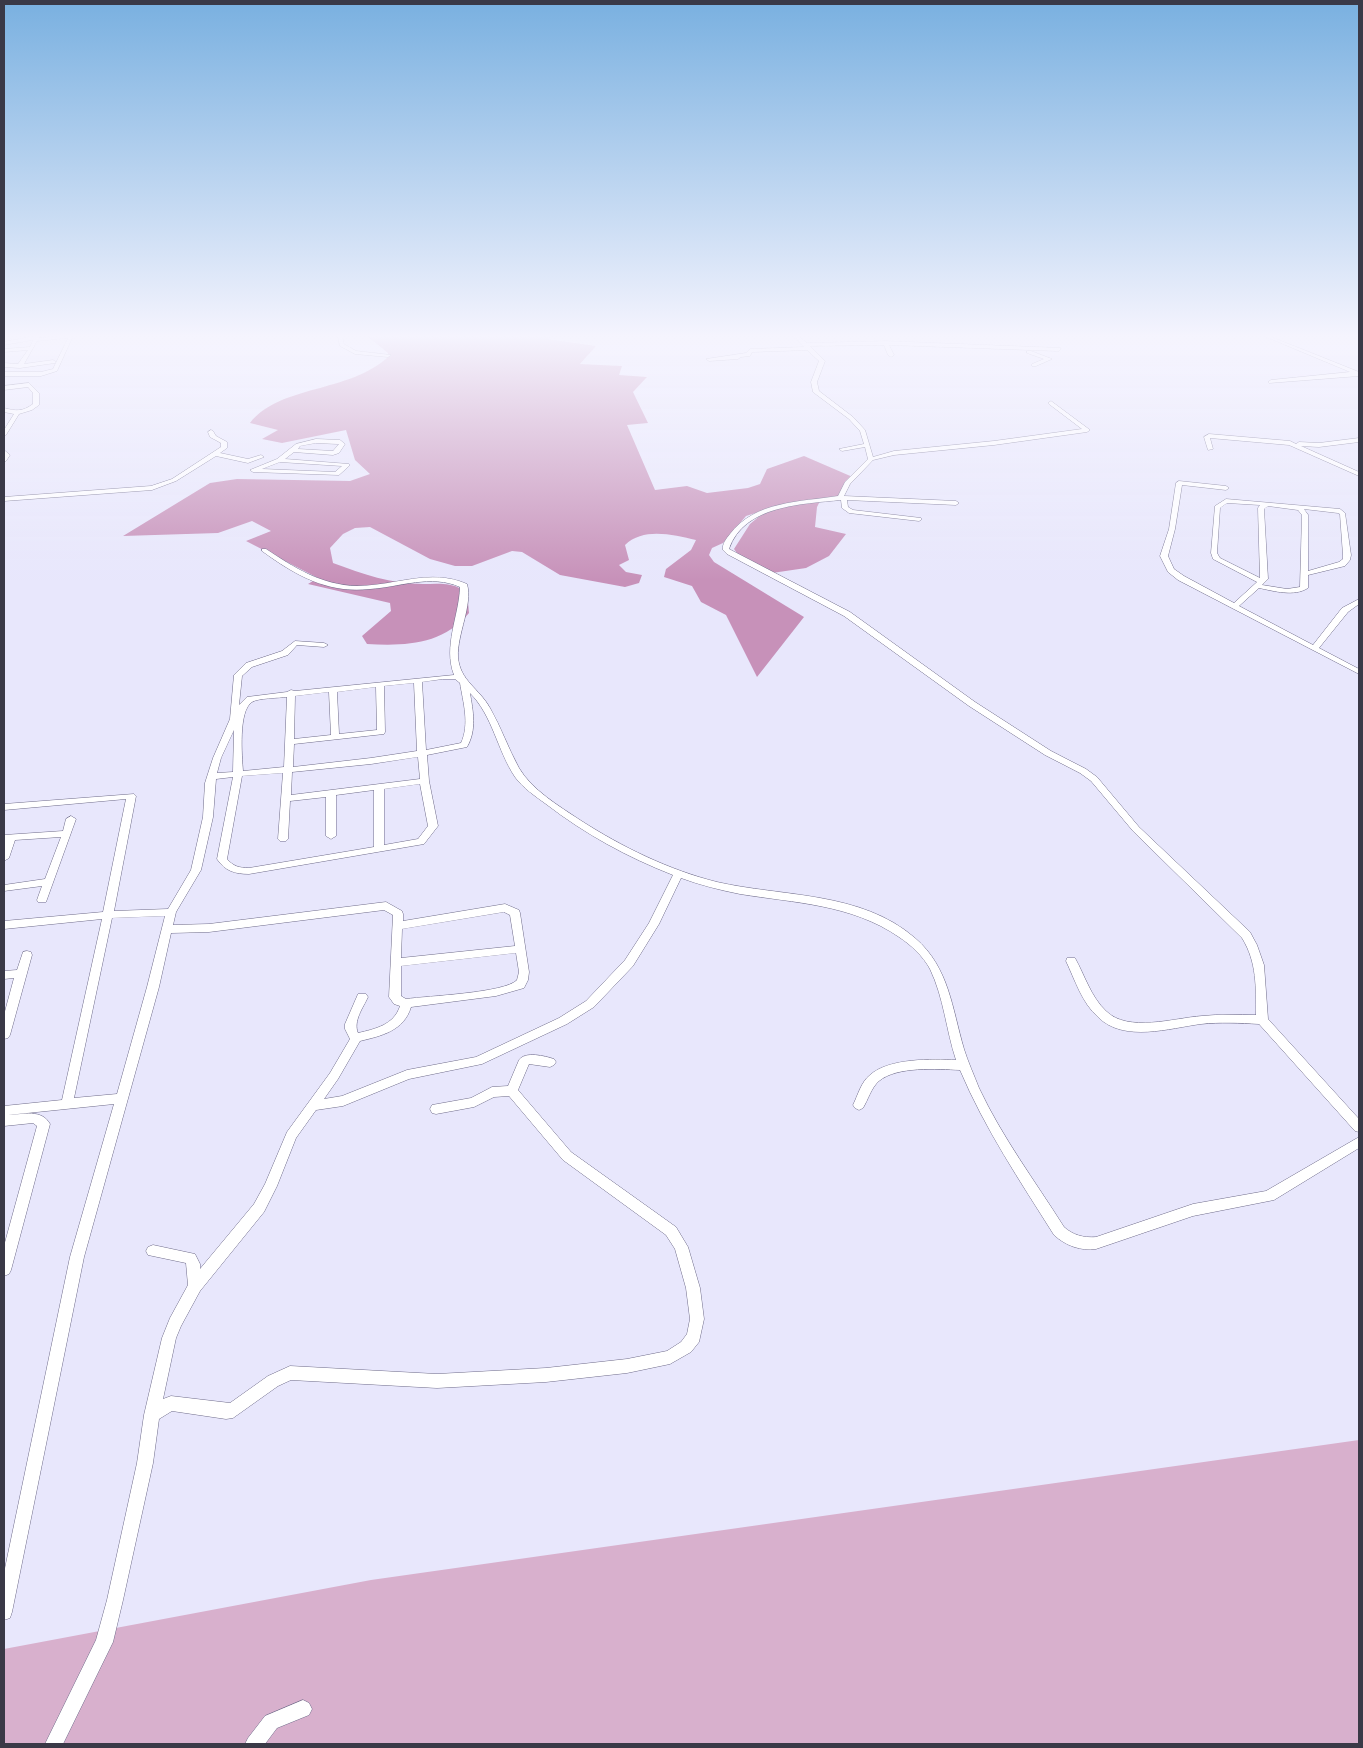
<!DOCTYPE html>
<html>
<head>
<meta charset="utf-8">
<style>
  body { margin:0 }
  #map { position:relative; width:1363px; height:1748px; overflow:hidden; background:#e8e7fc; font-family:Arial,sans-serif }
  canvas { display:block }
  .frame { position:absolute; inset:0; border:5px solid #3a3947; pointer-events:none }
</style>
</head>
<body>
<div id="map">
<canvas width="1363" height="1748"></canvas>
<div class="frame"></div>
</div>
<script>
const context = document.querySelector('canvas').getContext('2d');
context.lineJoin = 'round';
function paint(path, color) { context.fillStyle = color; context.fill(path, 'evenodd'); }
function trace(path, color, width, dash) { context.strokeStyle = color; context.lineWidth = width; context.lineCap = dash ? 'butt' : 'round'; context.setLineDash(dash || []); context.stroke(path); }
const green = new Path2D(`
  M1359,1440V1744H4V1649L371,1580Z`);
const forest = new Path2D(`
  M367,336H552L548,339L596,346L580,364L622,366L619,375L647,377L633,392L648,423L627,425L655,490L687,486L707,493L748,488L760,484L767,469L804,456L855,478L839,498L820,501L817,507L815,527L846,534L829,556L806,568L772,573L739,556L734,549L750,524L768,509L746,516L723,543L712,548L709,555L714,562L804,617L757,677L726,615L701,602L692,586L664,577L666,569L691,550L696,540C673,535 644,527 625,545L629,560L619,565L626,572L642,575L639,583L625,587L560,575L522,552L512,551L472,566H455L430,559L370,527L355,528L343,534L330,548L333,563C363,574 391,584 423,584C435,584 450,582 461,589C469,595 468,604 469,613C442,645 406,646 367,644L362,636L391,611L390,603L308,584L318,578L246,541L271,531L252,521L218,533L123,536L210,483L237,479L350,481L370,474L355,460L346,430L282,443L262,439L278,430L250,423C279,385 349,393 388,357V353Z`);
const minor = new Path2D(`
  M35,336H39L38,338L73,336L57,371L41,376H4V372H41L53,369L68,338L37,341L24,364L53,360L56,362L55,363L20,368L4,367V363L18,364L28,350L4,352V349L30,347L33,340L4,345V342Z
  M338,336H342L344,344L356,351L391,355L388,357L355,354L340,346Z
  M794,336H798L807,343L886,341L1061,348L1059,351L889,345L894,355L891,357L888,355L884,345L810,346L825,361L817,382L819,391L853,417L865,430L873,457L894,451L994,441L1082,429L1049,404L1048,403L1051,401L1090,430L1087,432L994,445L894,455L873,460L850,484L844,496L956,501L959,503L956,505L847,500L848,507L853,510L921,518V520L919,521L849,513L842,508L841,500C803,504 744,505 729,549L850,612L975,702L1051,751L1086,769L1097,777L1139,827L1250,932L1257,945L1264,965L1268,1019L1359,1119V1132L1355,1131L1259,1024C1240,1023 1220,1022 1201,1024C1170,1028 1124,1043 1098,1017C1082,1003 1075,980 1066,961L1067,958H1075C1085,976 1091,997 1106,1011C1128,1033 1174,1018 1202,1016C1220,1014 1238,1015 1256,1015C1256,988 1257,962 1242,938L1133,831L1091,781L1080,773L1045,755L969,706L844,616L727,554L723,550C722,544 726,539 730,534C755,501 800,502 838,496L845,482L868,459L865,447L842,451L839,449L864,444L860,431L849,419L813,392L811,382L819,361L807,350L752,352L750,356L741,357L738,359L709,361L706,359L746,353L750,349L804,347Z
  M1264,336H1269L1359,372V376L1269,383L1268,382L1271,380L1350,372Z
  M1027,351H1031L1052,359L1036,366H1032V364L1044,359L1027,353Z
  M29,383L39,393V405L32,410L19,414L6,435L4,436V430L14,414L4,412V408C16,411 22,412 33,404V393L28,387L4,390V386Z
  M211,430L213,431L216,436L227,442V448L220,453L248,459L261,455L264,457L248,463L216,456L176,481L152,490L4,501V497L151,486L172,479L221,447V443L210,437L208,432Z
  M1209,434L1290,441L1296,444L1299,442L1319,443L1359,438V442L1319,447L1301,446L1359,472V476L1289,445L1210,438L1213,449L1208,450L1204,437Z
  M316,439L340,440L345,444L339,453L333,455L294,452L285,459L349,464V466L339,475L253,472L250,470L277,459L296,444ZM316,443L338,444H339L333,451L298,449L300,446ZM280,462L342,466L335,472L262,469Z
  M4,450L10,455L6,461L4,462Z
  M1179,481L1226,486L1229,488L1226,490L1182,485L1175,529L1168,556L1174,569L1184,576L1234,603L1257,582L1213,559L1211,553L1215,506L1226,499L1340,509L1345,513L1351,555L1350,560L1345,566L1308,575V588C1294,597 1274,591 1259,588L1239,606L1313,645L1342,608L1359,599V604L1348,612L1319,648L1359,669V674L1178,580L1168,572L1160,556L1169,529L1176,483ZM1227,503L1260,505L1258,508L1260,578L1220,558L1217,553L1220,508ZM1268,506L1298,510L1302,515L1300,587L1287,589L1262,585L1268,579L1264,509ZM1304,509L1338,513L1340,514L1343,555V559L1339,562L1308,571V515Z
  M262,549H266C295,568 321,585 357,586C395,586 430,568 467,584C473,605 457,634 458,657C460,681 479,688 490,708C501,727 508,748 519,768C532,790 559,806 580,820C622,847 669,870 717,882C782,897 861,891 915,938C949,967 952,1008 964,1049C968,1062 974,1075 979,1088C1002,1137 1035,1181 1064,1227C1073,1235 1083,1238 1096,1237L1193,1204L1266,1191L1359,1137V1148L1274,1200L1193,1216L1096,1249C1081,1251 1066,1246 1054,1235C1020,1181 985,1129 960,1070C937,1069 897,1066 879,1081C871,1088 868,1100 863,1108L859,1110L855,1108L853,1105C858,1095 861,1082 870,1075C889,1058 932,1059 956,1060C946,1030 944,998 930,969C923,956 911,945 899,937C851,904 795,903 740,894C720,890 700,885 681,878L659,924L633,966L594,1007L567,1024L482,1064L409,1079L343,1106L316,1110L296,1138L277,1186L264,1212L200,1291L181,1326L176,1338L163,1399L171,1396L230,1403L268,1376L290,1366L437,1374L546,1368L627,1359L667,1351L681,1342L687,1334L690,1319L686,1288L675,1249L666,1235L563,1160L509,1096L494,1097L474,1107L436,1114L432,1113L430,1109L432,1105L471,1098L492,1087L508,1086L519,1060C525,1051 545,1056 554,1059L556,1062L554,1065L550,1067L529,1064L518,1090L571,1152L676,1227L688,1247L700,1288L704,1319L699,1342L691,1352L670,1364L627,1373L546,1382L437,1388L291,1380L278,1386L233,1418L226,1419L172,1411L159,1419L153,1463L123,1600L113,1642L63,1744H45L96,1640L107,1600L137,1463L144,1415L162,1338L170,1318L188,1285L186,1263L148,1255L146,1251L148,1247L153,1245L195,1254L200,1264V1269L254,1204L265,1184L287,1132L330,1073L350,1039L345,1029V1024L358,994H366L368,997C363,1008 353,1021 358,1033C375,1029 394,1025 400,1006L394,1004L389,997L393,915L384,910L209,932L171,933L159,987L84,1257L12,1612L10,1618L4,1620V1573L70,1257L114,1104L8,1115C23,1114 42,1109 50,1124L11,1270L9,1274L4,1276V1246L37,1126L33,1123L4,1126V1106L62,1100L102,919L4,929V921L103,912L126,799L4,810V804L134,794L136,796L114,911L168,909L191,870L203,817L205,783L213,758L230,719L234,675L246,663L282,651L295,641L324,643L328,645L324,647L297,645L288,655L252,667L242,676L239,705L247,697L287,692L291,690L295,691L454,675C443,646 459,616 460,587C431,574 400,587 370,589C328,594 295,575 262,551ZM443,679H455L460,683C463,702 470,724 461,743L426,750L422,682ZM414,683L417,751L371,758L293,767L294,744L384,734L385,732L384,686ZM376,687L377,730L339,734L337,692ZM329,692L331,735L294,739L295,696ZM470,693C493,716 497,750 515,777C523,788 535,796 546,804C585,834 627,857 673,875L649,923L625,960L586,1001L559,1018L476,1057L407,1070L342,1096L324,1099L338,1079L360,1041C381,1036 404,1031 411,1007L496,996L524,988L528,980L529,972L520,913L519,910L505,904L403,921V914L402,911L386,902L209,924L173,925L176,912L201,870L213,817L216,779L233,777L217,859C225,871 235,874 249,874L424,844L438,826L429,781L427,755L467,747C477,730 473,711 470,693ZM287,697L284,767L243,771C242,756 238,711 252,702C258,698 279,698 287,697ZM234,730L233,772L217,773L221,758ZM418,757L420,779L291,795L292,772L371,764ZM283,773L278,839L280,841H286L288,839L290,801L326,797V836L331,839L336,836V795L374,790V847L249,868C239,868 233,866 227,859L242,776ZM420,784L428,826L418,839L384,845V789ZM504,912L510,915L515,946L401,958L402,929ZM165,916L147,987L117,1094L74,1098L112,918ZM516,953L519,972L517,980C505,993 427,996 406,999L401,996V966Z
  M71,816L76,819L46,902H38L37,900L42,886L4,891V885L45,879L61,837L15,840L9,858L4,861V835L63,831L66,819Z
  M27,951L31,952L32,955L10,1035L8,1038L4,1039V1015L14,978L4,979V971L17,970L23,952Z
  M303,1700L309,1703L312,1709L309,1715L277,1728L265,1744H245L248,1738L265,1716Z`);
paint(green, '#d8b0cd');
paint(forest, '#c791b9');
trace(minor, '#6e6b89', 1);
paint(minor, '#fff');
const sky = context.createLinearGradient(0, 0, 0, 580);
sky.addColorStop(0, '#79b0e0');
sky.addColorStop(0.58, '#f5f4fe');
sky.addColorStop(1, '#f5f4fe00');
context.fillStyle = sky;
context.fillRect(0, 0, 1363, 580);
</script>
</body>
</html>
